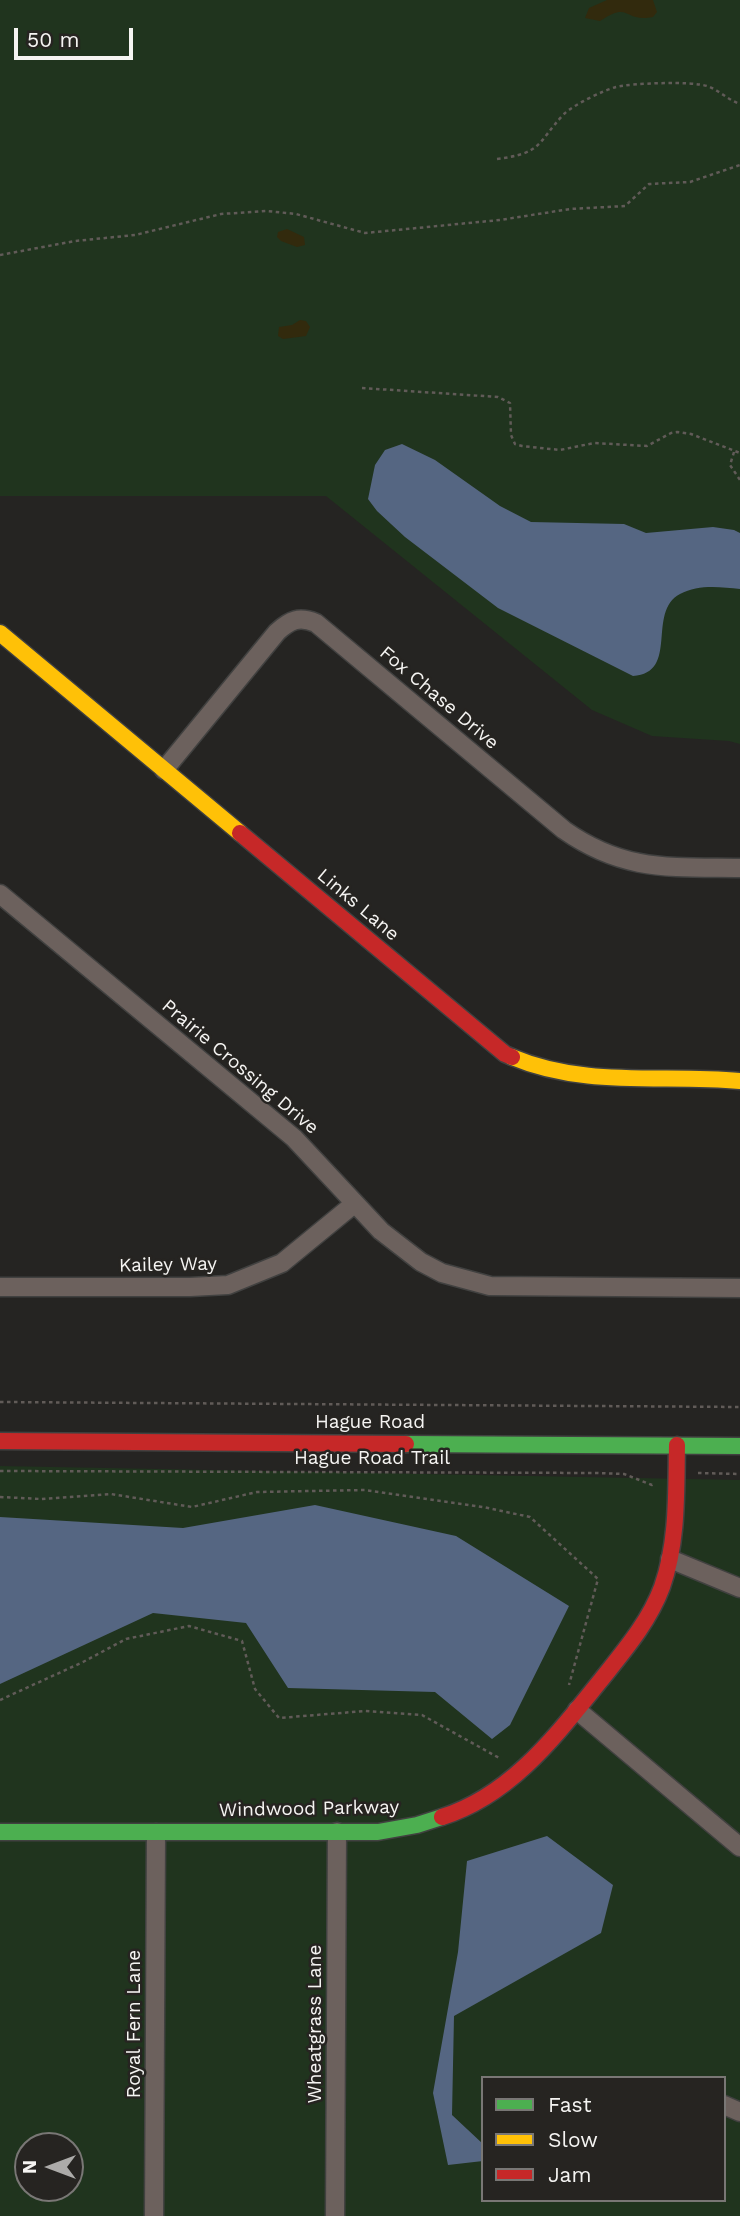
<!DOCTYPE html>
<html>
<head>
<meta charset="utf-8">
<style>
  body { margin:0 }
  #map { position:relative; width:740px; height:2216px; overflow:hidden; background:#252422; font-family:"Work Sans",sans-serif }
  canvas { display:block }
  .legend { position:absolute; left:481px; top:2076px; width:245px; height:126px; box-sizing:border-box; background:#262421; border:2px solid #797775; margin:0; padding:9px 12px; list-style:none; font-size:21px; color:#f5f4f2 }
  .legend li { display:flex; align-items:center; gap:14px; height:35px }
  .legend b { width:35px; border:2px solid #797775 }
  .north { position:absolute; left:14px; top:2132px; width:70px; height:70px; box-sizing:border-box; background:#262421; border:2px solid #797775; border-radius:50%; rotate:270deg; font-size:19px; font-weight:700; line-height:28px; text-align:center; color:#f5f4f2 }
  .north::after { content:''; display:block; margin:auto; width:24px; height:32px; background:#acaba9; clip-path:polygon(50% 0,100% 100%,50% 72%,0 100%) }
  .scale { position:absolute; left:14px; top:28px; width:119px; height:32px; box-sizing:border-box; border:4px solid #f5f4f2; border-top:0; padding-left:9px; font-size:21px; line-height:24px; white-space:nowrap; color:#f5f4f2; -webkit-text-stroke:5px #262421; paint-order:stroke }
</style>
</head>
<body>
<div id="map">
<canvas width="740" height="2216"></canvas>
<ul class="legend">
<li><b style="height:9px;background:#4caf50"></b>Fast</li>
<li><b style="height:9px;background:#ffc107"></b>Slow</li>
<li><b style="height:9px;background:#c62828"></b>Jam</li>
</ul>
<div class="north">N</div>
<div class="scale">50 m</div>
</div>
<script>
const context = document.querySelector('canvas').getContext('2d');
context.lineJoin = 'round';
function paint(path, color) { context.fillStyle = color; context.fill(path, 'evenodd'); }
function trace(path, color, width, dash) { context.strokeStyle = color; context.lineWidth = width; context.lineCap = dash ? 'butt' : 'round'; context.setLineDash(dash || []); context.stroke(path); }
function write(font, color, halo, rows, align = 'center') {
  context.font = font + ' "Work Sans",sans-serif'; context.lineWidth = 5; context.setLineDash([]); context.textBaseline = 'middle'; context.strokeStyle = halo; context.fillStyle = color; for (const [text, x, y, turn = 0] of rows) {
    context.save(); context.translate(x, y); context.rotate((+turn || 0) * Math.PI / 180); context.textAlign = isNaN(turn) ? turn : align; if (halo) context.strokeText(text, 0, 0); context.fillText(text, 0, 0); context.restore();
  }
}
const green = new Path2D(`
  M0,0H740V744L729,741L652,736L592,710L326,496H0Z
  M0,1466L740,1480V2216H0ZM483,2078H724V2200H483ZM28,2146H70V2188H28Z`);
const sand = new Path2D(`
  M607,0H653L657,12L653,17C623,23 631,0 600,21L585,18L589,8Z
  M287,229L304,237L305,245L297,247L281,241L277,237L278,232Z
  M300,320L306,321L310,327L306,336L283,339L278,336L279,327L292,325Z`);
const water = new Path2D(`
  M402,444L435,460L500,506L531,522L624,524L646,533L713,527L734,530L740,533V589C721,587 698,584 680,594C646,612 680,673 633,676L498,608L405,537L377,511L368,499L375,465L385,450Z
  M315,1505L456,1536L569,1606L510,1725L492,1739L435,1692L288,1688L246,1623L153,1613L0,1684V1517L183,1528Z
  M547,1836L613,1885L601,1933L454,2016L452,2115L483,2144V2161L448,2165L433,2093L458,1952L467,1861Z`);
const path = new Path2D(`
  M497,159C543,153 536,144 564,114C573,105 604,90 616,87C633,83 691,81 707,86C719,90 728,100 740,104
  M0,255L75,241L135,235L221,214L267,211L296,214L365,233L500,220L570,209L625,206L649,184L690,182L740,165
  M362,388L498,397L510,403L511,435L515,444L522,446L560,450L594,443L647,446L671,433L677,432L691,434L740,453
  M734,452L730,465L740,480
  M0,1402L740,1407
  M0,1471L598,1473L624,1474L652,1485L655,1483
  M698,1473L740,1474
  M0,1497L41,1499L111,1494L192,1507L257,1492L365,1490L483,1507L530,1517L598,1579L569,1685
  M0,1700L83,1662L126,1639L189,1626L242,1641L255,1689L279,1718L365,1711L422,1715L501,1759`);
const street = new Path2D(`
  M164,770L277,632C290,620 299,616 316,623L564,830C624,872 670,867 740,868
  M0,894L294,1138L381,1231L421,1262L442,1273L490,1286L740,1288
  M0,1287H190L228,1285L282,1263L354,1204
  M670,1559L740,1588
  M577,1710L740,1847
  M724,2105L740,2112
  M154,2216L156,1833
  M335,2216L337,1832`);
const fast = new Path2D(`
  M406,1444L740,1446
  M0,1832H378L417,1825L442,1817`);
const slow = new Path2D(`
  M0,633L240,833
  M512,1057C585,1088 663,1074 740,1081`);
const jam = new Path2D(`
  M240,833L505,1054L512,1057
  M0,1441L406,1444
  M442,1817C512,1795 557,1734 601,1680C624,1651 649,1622 662,1587C678,1542 676,1492 677,1445`);
const streetNames = [
  ["Fox Chase Drive",439,698,40],
  ["Links Lane",358,905,40],
  ["Prairie Crossing Drive",240,1067,40],
  ["Kailey Way",168,1265,-1],
  ["Hague Road",370,1422],
  ["Hague Road Trail",372,1458],
  ["Windwood Parkway",309,1809,-1],
  ["Royal Fern Lane",134,2024,-90],
  ["Wheatgrass Lane",315,2024,-90]
];
paint(green, '#20341e');
paint(sand, '#322a0d');
paint(water, '#556682');
trace(street, '#414140', 21);
trace(fast, '#414140', 19);
trace(slow, '#414140', 19);
trace(jam, '#414140', 19);
trace(path, '#615b58', 2.5, [3.5, 3.5]);
trace(street, '#6c615d', 18);
trace(fast, '#4caf50', 16);
trace(slow, '#ffc107', 16);
trace(jam, '#c62828', 16);
write('19px', '#f5f4f2', '#262421', streetNames);
</script>
</body>
</html>
